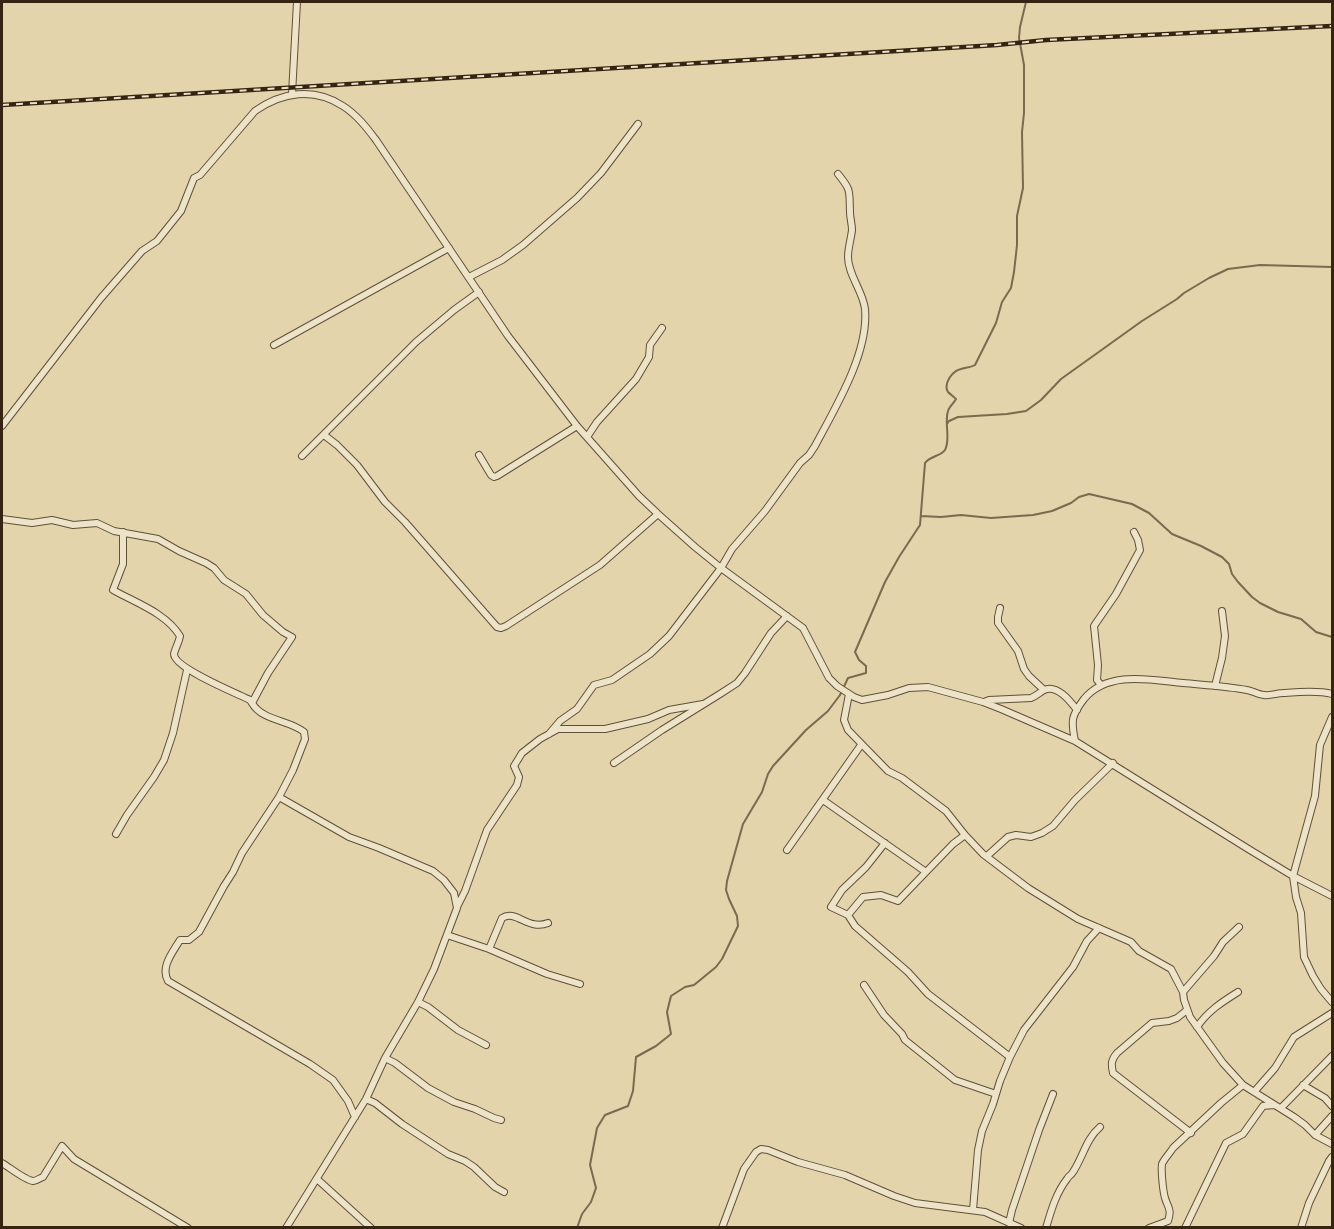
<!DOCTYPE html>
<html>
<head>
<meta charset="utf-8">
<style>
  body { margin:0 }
  #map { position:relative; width:1334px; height:1229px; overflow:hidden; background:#e3d4ab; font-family:"IM FELL English",serif }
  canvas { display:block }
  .frame { position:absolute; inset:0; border:3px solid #352412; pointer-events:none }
</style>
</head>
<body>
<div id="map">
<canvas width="1334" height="1229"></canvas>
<div class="frame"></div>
</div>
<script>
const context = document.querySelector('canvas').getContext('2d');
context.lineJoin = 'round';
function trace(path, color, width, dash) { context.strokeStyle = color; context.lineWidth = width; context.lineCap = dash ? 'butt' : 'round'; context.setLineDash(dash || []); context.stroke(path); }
const stream = new Path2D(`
  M947,424L949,421L958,417L1007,414L1026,411L1041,400L1061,379L1142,321L1177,299L1184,293L1209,278L1228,269L1260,265L1332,267
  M921,516L941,517L961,515L991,518L1033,515L1052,511L1071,503L1079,497L1089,494L1132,504L1149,513L1172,534L1201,546L1222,557L1229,564L1232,574L1238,582L1252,597L1260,603L1278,612L1301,619L1316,632L1332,637
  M577,1228L582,1214L591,1202L596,1188L590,1165L597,1128L605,1115L628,1106L633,1091L636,1057L656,1046L671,1034L667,1012L671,996L685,987L694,985L716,967L722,959L738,926L737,916L729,899L726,890L727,881L743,824L762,792L768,774L773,766L806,730L828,711L840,695L848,678L866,673V666L859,660L855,652L885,582L899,557L920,525L925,463C930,456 941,456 945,450C951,439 944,423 948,411C949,407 954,403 956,399C955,398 949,393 948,392C943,384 952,371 961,369C967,367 970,368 975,365L996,323L1002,302L1011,288L1014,272L1017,245V216L1023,188L1022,132L1024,113V65L1019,38L1020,27L1026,2`);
const minor = new Path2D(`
  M292,94L297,2
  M469,277L502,260L523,245L577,198L601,173L638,124
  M274,345L449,248
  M2,426L101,298L142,251L157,241L181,211L194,178L200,175L255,111C282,92 314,87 343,106C357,115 367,128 376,140L508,336L577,426L639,496L658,514L695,547L721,568L803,628L829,678L837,686L854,697L862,700L888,695L909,688L928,687L983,702L1001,709L1075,741L1250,850L1293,876L1332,896
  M324,435L337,445L357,465L385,502L405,522L497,627L501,628L506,626L600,565L658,514
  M587,437L597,422L636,379L649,357L650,345L662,328
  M479,455L491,475L494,477L497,476L577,426
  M302,456L416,342L454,310L479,292
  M2,519L32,523L52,520L73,525L97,523L114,531L158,539L179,551L206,563L214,568L224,580L246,594L263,615L283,632L292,637L268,673L252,703C262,721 290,720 304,732L305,739L293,770L279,797L242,853L233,872L224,886L199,932L189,940H180C173,952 160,967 168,981L310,1064L333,1080L348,1101L355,1117
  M123,532V564L113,590C136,603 166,613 180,636C179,642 175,649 174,654C174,668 236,693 250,700L252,703
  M1000,608L998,617V623L1018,651L1024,669L1029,676L1044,690
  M1101,685L1097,680L1098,665L1094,626L1116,594L1140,550L1138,540L1134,532
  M1215,686L1222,658L1225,636L1222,611
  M849,694L844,720L848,730L888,771L902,778L946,811L965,835L983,854L1028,888L1078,919L1131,942L1139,951L1171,969L1183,992L1184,1000L1190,1017L1223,1063L1243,1085L1294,1117L1305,1125L1315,1135L1332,1144
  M984,702L989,700L1031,698C1036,696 1039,693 1044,690C1057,684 1070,701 1077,710
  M1332,717L1320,745L1315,796L1293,876L1296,897L1301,913L1304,957L1313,976L1321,989L1332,1002
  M549,734L560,721L577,709L594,685L612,680L650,654L669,636L721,568L732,549L765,511L800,463L809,455L815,446C835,408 869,353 865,309C863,291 848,275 848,257C848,248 851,239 852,230C852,224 850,218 850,212C849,191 852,191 838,174
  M1075,741C1071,721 1071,716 1084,699C1108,670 1151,680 1183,683C1204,685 1226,686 1247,690C1253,691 1259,695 1264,695C1270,696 1277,693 1283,693C1298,692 1318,690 1332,694
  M614,763L662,730L720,694L737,683L745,673L771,633L787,616
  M279,797L349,837L379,848L433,871L444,880L454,893L457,908L434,969L418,1002L385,1058L366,1099L286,1228
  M823,800L926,872
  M116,834L127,815L154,777L164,760L173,733L187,670
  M885,843L866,867L842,890L831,907L848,915L855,926L908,972L928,994L1010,1057
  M787,850L861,745
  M987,856L1008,837L1016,835L1031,837L1042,833L1053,826L1075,800L1113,763
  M457,907L465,891L487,830L517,785L519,777L514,766L522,753L540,739L558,729H605L648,719L669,710L703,704
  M848,915L863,897L881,895L898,901L953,844L965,835
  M447,935L489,949L547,974L580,984
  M489,949L502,918C516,909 528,931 548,923
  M864,985L884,1015L902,1034L905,1040L955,1080L996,1094
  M1183,992L1214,956L1223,942L1239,927
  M418,1002L428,1007L458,1030L486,1045
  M1187,1010L1177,1018L1169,1021L1152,1023L1117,1053C1111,1060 1111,1064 1113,1073L1191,1133
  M1197,1027C1208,1011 1222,1002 1238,992
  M385,1058L395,1063L428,1088L454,1102L475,1109L494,1118L501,1120
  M1303,1085L1325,1098L1332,1106
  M1254,1092L1275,1068L1294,1037L1332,1013
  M366,1099L375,1103L402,1124L448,1154L465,1161L474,1167L495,1187L504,1192
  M1281,1108L1332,1056
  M1315,1135L1332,1116
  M2,1163C9,1167 25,1180 33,1181C36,1181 40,1178 43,1177L62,1146L74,1159L188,1228
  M317,1179L371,1228
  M973,1210L978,1150L982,1131L993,1104L1000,1081L1010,1057L1024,1030L1073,967L1087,941L1099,928
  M1009,1223L1012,1210L1039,1130L1053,1094
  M722,1228L744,1169L756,1152L761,1149L768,1150L798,1162L845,1175L894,1196L915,1203L985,1212L1021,1228
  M1046,1228C1051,1211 1056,1193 1067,1179C1070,1174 1070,1177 1073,1172C1083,1157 1086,1139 1100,1127
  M1149,1228L1168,1221C1172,1209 1168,1208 1165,1198C1163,1191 1161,1171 1162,1164C1164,1159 1170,1153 1173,1148L1221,1103L1243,1085
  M1185,1228L1226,1143L1243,1134L1263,1106L1274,1105
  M1301,1228L1309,1203L1329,1161L1332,1157`);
const rail = new Path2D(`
  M2,105L997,45L1046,40L1332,26`);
trace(stream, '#7a6a4f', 2);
trace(minor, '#605038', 8);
trace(minor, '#ede3c8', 6);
trace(rail, '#352412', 4.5);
trace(rail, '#ede3c8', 2, [7]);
</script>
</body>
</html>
